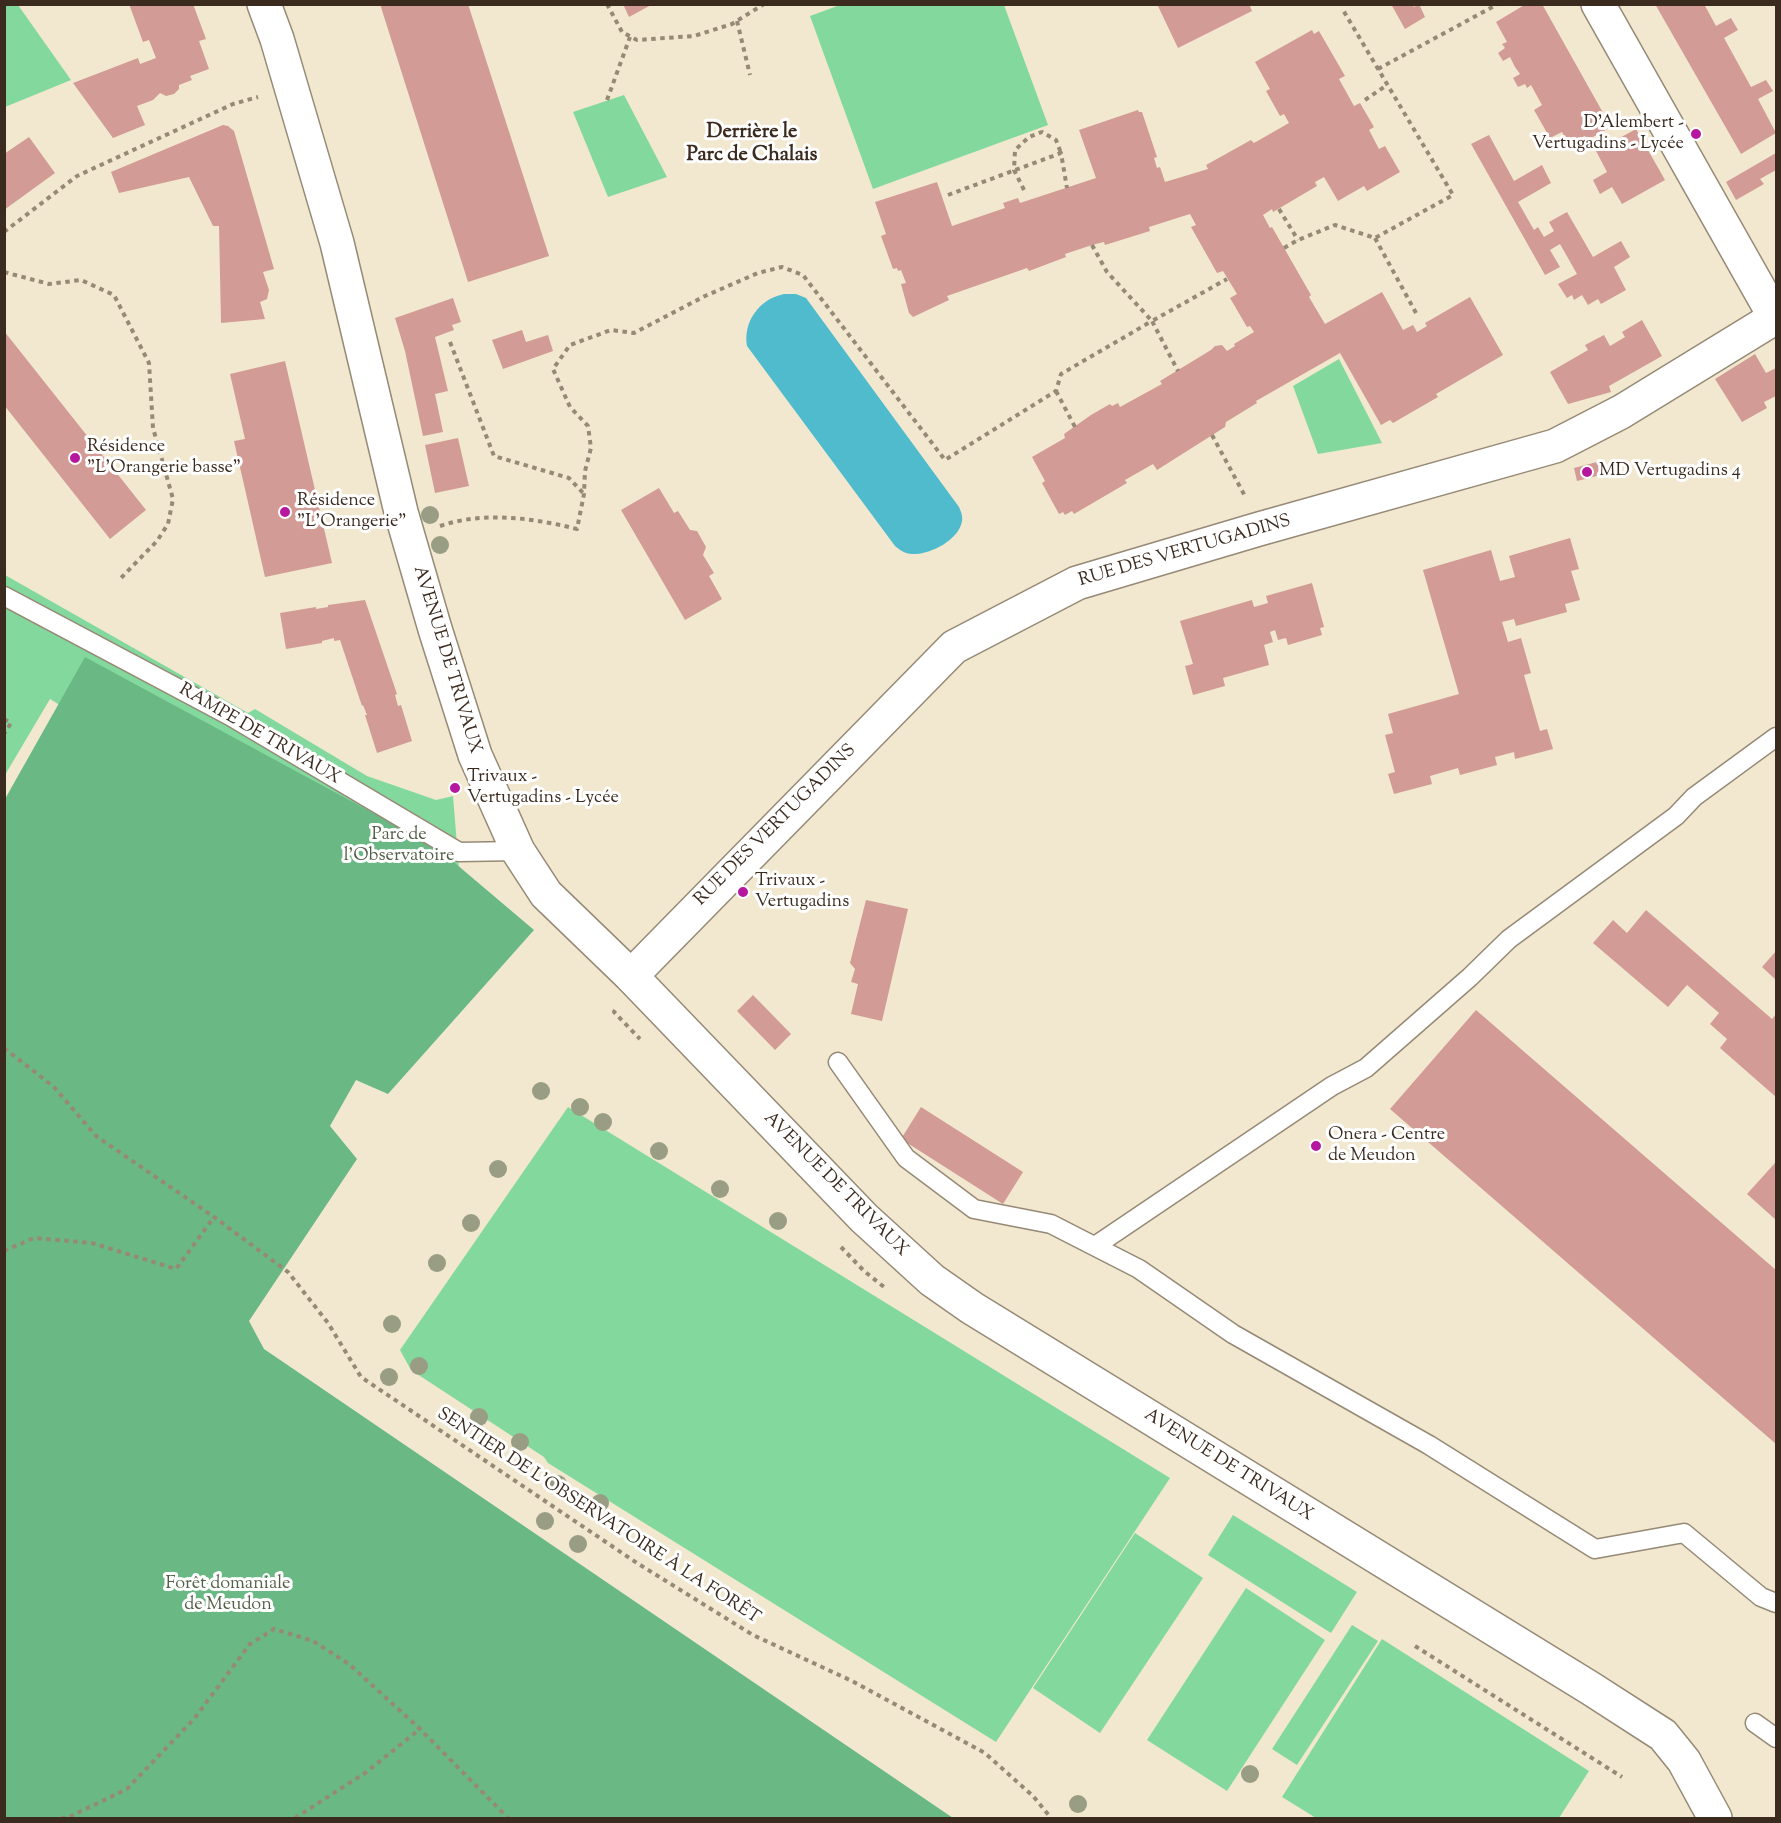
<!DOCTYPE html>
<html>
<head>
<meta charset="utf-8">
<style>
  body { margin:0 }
  #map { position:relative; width:1781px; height:1823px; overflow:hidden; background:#f1e8cf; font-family:"Sorts Mill Goudy",serif }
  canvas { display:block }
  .frame { position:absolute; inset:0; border:6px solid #3b2a1e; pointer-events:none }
</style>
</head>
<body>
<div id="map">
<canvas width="1781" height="1823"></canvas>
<div class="frame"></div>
</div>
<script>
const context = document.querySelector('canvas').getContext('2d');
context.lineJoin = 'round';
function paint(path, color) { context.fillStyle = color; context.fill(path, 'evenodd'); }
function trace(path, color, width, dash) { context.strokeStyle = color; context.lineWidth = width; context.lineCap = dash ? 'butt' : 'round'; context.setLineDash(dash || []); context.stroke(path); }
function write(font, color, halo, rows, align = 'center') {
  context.font = font + ' "Sorts Mill Goudy",serif'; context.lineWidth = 6; context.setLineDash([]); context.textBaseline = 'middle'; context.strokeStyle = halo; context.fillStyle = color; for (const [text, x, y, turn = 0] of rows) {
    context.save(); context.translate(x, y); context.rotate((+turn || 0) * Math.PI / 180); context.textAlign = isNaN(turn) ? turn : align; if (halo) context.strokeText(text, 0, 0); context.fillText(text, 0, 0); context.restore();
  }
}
const green = new Path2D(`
  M5,4L18,5L71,80L5,107Z
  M840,5H1004L1048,125L873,189L810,16Z
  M624,95L667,177L608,197L573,112Z
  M1339,359L1382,443L1318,454L1293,386Z
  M5,575L248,713L255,709L367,776L436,800L453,796L466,955L50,699L5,775Z
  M568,1107L1170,1478L996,1742L548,1463L544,1457L411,1370L400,1350Z
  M1233,1515L1357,1592L1331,1633L1208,1555Z
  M1135,1533L1203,1578L1100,1733L1033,1688Z
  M1246,1588L1325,1640L1227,1791L1147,1740Z
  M1352,1625L1378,1641L1297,1765L1272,1749Z
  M1382,1639L1589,1771L1559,1818H1316L1282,1797Z`);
const forest = new Path2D(`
  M85,657L436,847L534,930L388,1094L356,1080L330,1126L357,1159L249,1321L264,1349L953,1818H5V799Z`);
const water = new Path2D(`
  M784,294H796L806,298L959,507C961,512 963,516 962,521C959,540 930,555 912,554C905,554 900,550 895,546L747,346C743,322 759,299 784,294Z`);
const building = new Path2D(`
  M129,4H193L206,39L199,41L209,69L190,76L192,80L179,85V89L174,94L166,96L160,93L153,100L137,106L145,125L113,138L73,83L138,58L140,64L156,58L149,40L143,42Z
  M380,4H468L549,256L468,282Z
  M623,4H653L629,17Z
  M1157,4H1249L1252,11L1178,48Z
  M1391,4H1412L1414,7L1419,4L1425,17L1405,29Z
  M1526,4H1542L1611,127L1571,149L1562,132L1550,138L1534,110L1542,105L1531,85L1527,88L1525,84L1518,87L1513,78L1520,74L1515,67L1510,57L1503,61L1498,53L1505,48L1502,44L1507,42L1496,22Z
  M1655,4H1704L1716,26L1731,18L1738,30L1724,38L1751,87L1766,80L1773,91L1758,99L1776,133L1741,154Z
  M1312,30L1314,34L1319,31L1345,76L1339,79L1354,106L1360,103L1374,127L1369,130L1379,149L1385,146L1400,172L1367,191L1364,186L1338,201L1324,177L1315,182L1317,186L1273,212L1272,209L1263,215L1270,228L1272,227L1311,295L1309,297L1325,324L1382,292L1403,330L1413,325L1417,332L1427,326L1425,323L1470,297L1503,355L1436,394L1438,397L1393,423L1390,420L1381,425L1340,353L1256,401L1257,403L1226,422L1225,427L1157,470L1153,464L1125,480L1127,483L1074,514L1072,511L1065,515L1063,512L1059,514L1042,483L1045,481L1032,457L1065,438L1064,434L1091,415L1110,404L1112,406L1118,403L1120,407L1162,384L1160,381L1211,350L1215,346L1222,345L1227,351L1235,346L1234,344L1254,332L1250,326L1247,327L1230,298L1237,294L1223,271L1217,273L1191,227L1196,225L1190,214L1149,227L1150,231L1105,245L1104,242L1092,245L1065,254L1066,257L1029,271L1027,268L947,296L949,300L913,317L909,313L901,284L906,283L901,270L898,271L897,268L893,269L881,236L886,234L875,202L937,182L952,226L1005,208L1003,203L1018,198L1020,203L1096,178L1079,130L1138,110L1139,112H1142L1157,157L1154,158L1157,168L1160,167L1165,182L1208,169L1206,165L1251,140L1254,143L1289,123L1284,114L1280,116L1266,91L1270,89L1255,62Z
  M223,125L228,126L234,131L274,269L263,272L269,290L267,299L260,302L265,319L221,323L219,226H213L189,177L119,193L111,172Z
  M1636,129L1665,180L1622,204L1612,187L1600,194L1593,180L1607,172L1596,151Z
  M1489,135L1514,181L1542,165L1551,183L1518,202L1534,230L1538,227L1544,237L1554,231L1549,222L1567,212L1593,257L1621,241L1630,257L1614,267L1626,290L1601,304L1598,299L1588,305L1582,295L1574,300L1572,295L1567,298L1558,284L1577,274L1560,244L1550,250L1560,267L1545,275L1471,144Z
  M29,137L55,173L4,210V154Z
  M1776,153V170L1760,179L1764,184L1736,200L1726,182Z
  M453,298L461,322L452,325L454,330L435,337L448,391L435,394L443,432L423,436L405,351L395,318Z
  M1642,320L1662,356L1609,386L1611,392L1568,404L1550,372L1588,350L1585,345L1604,335L1610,346L1625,337L1622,332Z
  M522,330L526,342L548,335L553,351L503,369L492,340Z
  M4,331L146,510L110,539L4,405Z
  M1755,354L1766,373L1776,368V396L1764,402L1767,408L1742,422L1715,379Z
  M285,361L332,563L265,577L234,441L245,439L230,374Z
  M458,438L469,486L435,493L425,445Z
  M1597,462L1601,475L1577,481L1574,468Z
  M659,488L674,513L678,511L690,530L697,531L706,547L703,555L714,573L709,576L722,599L685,620L621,510Z
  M1570,538L1579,569L1571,571L1580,600L1565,604L1567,612L1516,626L1514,619L1502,622L1508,642L1521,638L1531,673L1524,675L1540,731L1547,729L1553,749L1515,759L1514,752L1495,757L1497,765L1460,775L1458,768L1430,776L1432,784L1394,794L1388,774L1395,772L1385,735L1393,733L1388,714L1459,694L1423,570L1491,550L1500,581L1515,577L1509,556Z
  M1312,583L1324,627L1320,628L1322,635L1288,645L1286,638L1278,640L1275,630L1270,632L1273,642L1264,645L1269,665L1223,678L1225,686L1193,695L1185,666L1193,664L1180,621L1252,600L1254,607L1268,603L1266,596Z
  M365,600L397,694L395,695L398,706L401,705L412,741L377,753L365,715H367L363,705L362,706L340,640L334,641V638L322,641V643L286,649L280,613L316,607V609L328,607V605Z
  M866,900L908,909L882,1021L851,1014L858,984L851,982L855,969L850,963Z
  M1646,910L1772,1019L1776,1014V1097L1720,1048L1727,1039L1710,1024L1719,1013L1687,985L1668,1007L1593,943L1613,920L1627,933Z
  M1776,951V980L1762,967Z
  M753,995L791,1034L775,1050L737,1011Z
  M1476,1010L1776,1270V1444L1390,1109Z
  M921,1107L1023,1172L1003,1204L901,1139Z
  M1775,1163L1776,1165V1220L1747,1194Z`);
const path = new Path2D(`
  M607,4L622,32L637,40L694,36L732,24L764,4
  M737,21L750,75
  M1378,69L1498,4
  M607,100L630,37
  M1365,100L1387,85
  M1024,190L1014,170L1015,150L1029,137L1042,132L1056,140L1061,153
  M948,195L1061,153L1067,188
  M1279,209L1298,240
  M4,232L77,176L233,104L258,97
  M1375,238L1416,313
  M1092,245L1107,272L1152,321L1227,279
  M1284,248L1298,240L1335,225L1375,238L1453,195L1343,10
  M4,272L49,284L81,280L114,295L149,363L153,428L173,499L168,524L157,541L119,580
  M450,342L494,456L569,478L583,493
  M1056,391L1075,427
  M1212,435L1246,498
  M440,526C484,511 533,518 577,529L584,494L585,471L591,448L588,426L570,407L553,369L570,345L611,330L634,333L705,296L758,273L782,267L803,275L945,460L1056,391L1061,374L1152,321L1178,371
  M4,719L11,723L4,734
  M615,1010L614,1012L640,1039
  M4,1048L54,1087L96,1136L214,1217L288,1272L328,1323L361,1377L637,1563L753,1635L852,1681L985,1753L1033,1796L1051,1818
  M841,1247L864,1271L884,1287
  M4,1251L34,1238L92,1243L176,1269L214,1217
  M1415,1646L1622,1777
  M61,1818H67L127,1789L194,1719L250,1644L274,1629L313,1641L349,1664L420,1729L508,1818
  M295,1818L365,1773L420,1729`);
const service = new Path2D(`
  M4,596L230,716L459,852L518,851
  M838,1062L906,1158L974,1209L1051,1224L1139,1269L1233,1334L1429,1445L1595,1549L1684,1533L1761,1597L1776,1603
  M1095,1246L1332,1086L1366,1068L1470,977L1509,939L1676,816L1694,797L1776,737
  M1755,1723L1776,1738`);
const minor = new Path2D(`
  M1598,4L1775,317
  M631,976L954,647L1077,583L1259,529L1555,446L1621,412L1776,317`);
const secondary = new Path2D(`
  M264,4L277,39L337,243L401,512L435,629L475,755L518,851L546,894L631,976L864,1218L932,1280L972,1308L1590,1688L1663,1735L1684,1761L1715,1818`);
const trees = [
  [430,515],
  [440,545],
  [541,1091],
  [580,1107],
  [603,1122],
  [659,1151],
  [498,1169],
  [720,1189],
  [778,1221],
  [471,1223],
  [437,1263],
  [392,1324],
  [419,1366],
  [389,1377],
  [479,1417],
  [520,1442],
  [558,1484],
  [600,1503],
  [545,1521],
  [578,1544],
  [1250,1774],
  [1078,1804]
];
const markers = [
  [1696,134,6,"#b5179e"],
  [75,458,6,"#b5179e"],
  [1587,472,6,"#b5179e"],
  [285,512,6,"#b5179e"],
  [455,788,6,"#b5179e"],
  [743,892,6,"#b5179e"],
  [1316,1146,6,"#b5179e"]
];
const poiNames = [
  ["D'Alembert -",1684,124,"right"],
  ["Vertugadins - Lycée",1684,145,"right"],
  ["Résidence",87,448],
  ["\"L'Orangerie basse\"",87,469],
  ["MD Vertugadins 4",1599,472],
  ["Résidence",297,502],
  ["\"L'Orangerie\"",297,523],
  ["Trivaux -",467,778],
  ["Vertugadins - Lycée",467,799],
  ["Trivaux -",755,882],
  ["Vertugadins",755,903],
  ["Onera - Centre",1328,1136],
  ["de Meudon",1328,1157]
];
const streetNames = [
  ["RUE DES VERTUGADINS",1185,552,-16],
  ["AVENUE DE TRIVAUX",446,660,73],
  ["RAMPE DE TRIVAUX",259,735,30],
  ["RUE DES VERTUGADINS",776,826,-45],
  ["AVENUE DE TRIVAUX",835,1185,45],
  ["AVENUE DE TRIVAUX",1228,1466,32],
  ["SENTIER DE L'OBSERVATOIRE À LA FORÊT",598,1517,33]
];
const parkNames = [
  ["Parc de",399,836],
  ["l'Observatoire",399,857],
  ["Forêt domaniale",228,1585],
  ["de Meudon",228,1606]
];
const neighbourhoodNames = [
  ["Derrière le",752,134],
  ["Parc de Chalais",752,157]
];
paint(green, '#83d99d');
paint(forest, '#6ab984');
paint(water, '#50bbcc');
paint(building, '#d29b95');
trace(service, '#968976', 21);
trace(minor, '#968976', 36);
trace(secondary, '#968976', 36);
trace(path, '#968976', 4, [4.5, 4.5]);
trace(service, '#fff', 18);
trace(minor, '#fff', 33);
trace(secondary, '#fff', 33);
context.fillStyle = '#999d83';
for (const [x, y] of trees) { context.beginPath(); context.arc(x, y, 9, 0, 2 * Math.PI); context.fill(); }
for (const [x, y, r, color] of markers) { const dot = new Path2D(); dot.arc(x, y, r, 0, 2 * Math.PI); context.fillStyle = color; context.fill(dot); trace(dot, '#fff', 2); }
write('18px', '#3b2a1e', '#fff', poiNames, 'left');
write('18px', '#3b2a1e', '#fff', streetNames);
write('18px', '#515f44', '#fff', parkNames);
write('bold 20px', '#3b2a1e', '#fff', neighbourhoodNames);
</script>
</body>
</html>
